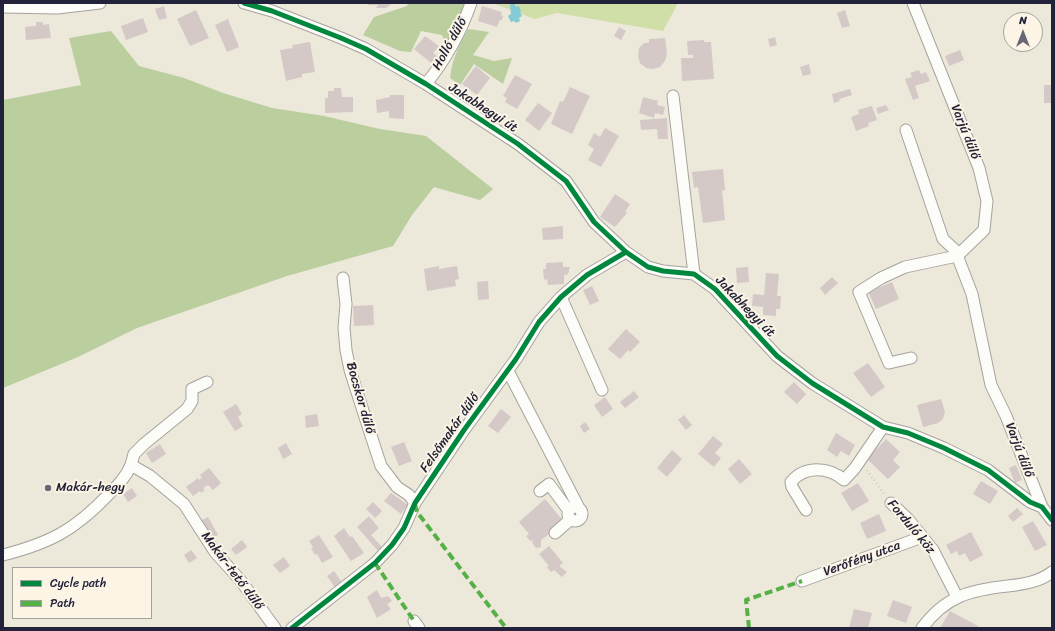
<!DOCTYPE html>
<html>
<head>
<meta charset="utf-8">
<style>
  body { margin:0 }
  #map { position:relative; width:1055px; height:631px; overflow:hidden; background:#ece8da; font-family:Sriracha,sans-serif }
  canvas { display:block }
  .frame { position:absolute; inset:0; border:4px solid #22223b; pointer-events:none }
  .legend { position:absolute; left:12px; top:567px; width:140px; height:52px; box-sizing:border-box; background:#fcf5e5; border:1px solid #a5a1a1; margin:0; padding:5px 7px; list-style:none; font-size:12px; color:#22223b }
  .legend li { display:flex; align-items:center; gap:8px; height:20px }
  .legend b { width:20px; border:1px solid #a5a1a1 }
  .north { position:absolute; left:1003px; top:12px; width:40px; height:40px; box-sizing:border-box; background:#fcf5e5; border:1px solid #a5a1a1; border-radius:50%; rotate:0deg; font-size:11px; font-weight:700; line-height:16px; text-align:center; color:#22223b }
  .north::after { content:''; display:block; margin:auto; width:14px; height:18px; background:#696773; clip-path:polygon(50% 0,100% 100%,50% 72%,0 100%) }
</style>
</head>
<body>
<div id="map">
<canvas width="1055" height="631"></canvas>
<div class="frame"></div>
<ul class="legend">
<li><b style="height:5px;background:#00873e"></b>Cycle path</li>
<li><b style="height:5px;background:#55b146"></b>Path</li>
</ul>
<div class="north">N</div>
</div>
<script>
const context = document.querySelector('canvas').getContext('2d');
context.lineJoin = 'round';
function paint(path, color) { context.fillStyle = color; context.fill(path, 'evenodd'); }
function trace(path, color, width, dash) { context.strokeStyle = color; context.lineWidth = width; context.lineCap = dash ? 'butt' : 'round'; context.setLineDash(dash || []); context.stroke(path); }
function write(font, color, halo, rows, align = 'center') {
  context.font = font + ' Sriracha,sans-serif'; context.lineWidth = 4; context.setLineDash([]); context.textBaseline = 'middle'; context.strokeStyle = halo; context.fillStyle = color; for (const [text, x, y, turn = 0] of rows) {
    context.save(); context.translate(x, y); context.rotate((+turn || 0) * Math.PI / 180); context.textAlign = isNaN(turn) ? turn : align; if (halo) context.strokeText(text, 0, 0); context.fillText(text, 0, 0); context.restore();
  }
}
const green = new Path2D(`
  M492,3H678L663,31L557,13L535,19Z`);
const forest = new Path2D(`
  M408,3H467L448,48L442,35L421,31L411,52L400,51L363,35L374,17L407,6Z
  M468,29L489,32L473,55L494,61L512,58L503,84L474,64L460,85L450,78C452,60 459,45 468,29Z
  M111,31L139,66L184,78L223,93L272,108L324,116L380,129L426,136L493,189L480,200L434,187L412,215L393,246L287,276L137,328L78,357L3,388V100L81,85L69,38Z`);
const water = new Path2D(`
  M514,3L516,7L519,6L521,11L520,12L522,16L519,18L520,21L516,23L514,21L511,22L508,16L511,14L510,4Z`);
const building = new Path2D(`
  M369,3H393L386,8H376L378,5H368Z
  M164,6L167,18L159,20L155,9Z
  M482,6L502,12L501,15L503,16L502,20H500L497,27L478,21Z
  M196,10L209,38L190,46L177,19Z
  M845,10L850,26L842,28L837,13Z
  M143,18L148,32L126,40L121,26Z
  M228,19L239,47L227,52L215,25Z
  M36,22H43V25L49,24L51,38L26,40L25,27L36,26Z
  M619,27L626,31L621,40L614,36Z
  M425,36L439,46L433,53L437,56L431,63L414,49Z
  M775,37L777,45L770,47L768,39Z
  M665,38L667,54L665,61L660,67L653,69L646,68L640,63L638,56L639,48L644,43H649V39Z
  M704,40V42H711L714,79L682,81L681,58H693V55H688L687,41Z
  M310,42L315,72L302,74V77L286,81L280,50L293,48L292,45Z
  M960,50L964,60L949,66L945,56Z
  M809,64L811,74L803,76L800,67Z
  M476,66L490,78L477,95L462,84Z
  M919,70L921,74L926,72L930,81L915,86L919,98L913,100L905,79L912,77L910,73Z
  M515,75L532,84L517,109L505,102L507,98L503,96Z
  M1044,85H1052V103H1044Z
  M570,87L590,96L572,134L551,124L560,101L563,102Z
  M334,88H341L342,97H353V112L325,113V98H328V91H334Z
  M850,89L852,95L839,99L840,101L834,103L832,94Z
  M390,95H404V119L389,118V111L377,113L376,100L390,97Z
  M643,97L658,101L657,105L665,107L663,115L655,113L654,118L639,113Z
  M538,103L552,113L539,131L525,120Z
  M886,105L889,110L878,114L876,108Z
  M872,106L877,120L868,123L869,126L856,131L851,117L859,114L858,110Z
  M667,118L668,139H658L657,129L641,130L640,120Z
  M605,128L619,136L601,167L588,160L594,149L588,145L594,133L600,137Z
  M723,169L725,190L722,191L725,220L703,223L698,187L694,188L692,172Z
  M615,194L630,204L625,212L627,213L615,227L600,217Z
  M563,226V239L543,240L542,228Z
  M563,262V267H570L568,274L564,275V284L548,285L547,279L544,280L543,269H546V263Z
  M439,266V269L457,266L459,279L455,280L456,286L427,291L424,269Z
  M748,267L749,282L737,283L736,268Z
  M766,273L779,274L777,296H781L780,309H776V316L763,315V307L752,306L753,294L764,295Z
  M832,277L838,283L825,295L820,288Z
  M488,281L489,299L478,300L477,282Z
  M892,282L899,299L876,309L868,292Z
  M592,286L599,301L590,305L583,290Z
  M373,305L374,325L354,326L353,306Z
  M626,329L640,342L630,352L628,350L620,359L608,349Z
  M868,363L885,387L871,397L853,373Z
  M794,382L806,394L797,404L784,392Z
  M634,391L639,397L625,408L620,402Z
  M605,397L613,409L602,417L594,405Z
  M941,399L945,412L943,419L938,423L923,427L917,405Z
  M236,404L242,414L238,417L243,426L235,431L223,412Z
  M501,409L511,417L498,433L488,426Z
  M317,414L319,426L306,428L305,416Z
  M684,415L692,425L686,430L678,420Z
  M585,422L590,429L584,433L580,426Z
  M836,433L855,445L849,456L841,451L837,457L827,450Z
  M713,436L723,444L715,453L721,458L714,467L698,454Z
  M886,439L900,452L893,460L900,467L888,479L867,459Z
  M404,442L412,461L399,466L391,447Z
  M286,443L292,454L283,459L278,448Z
  M160,444L166,454L152,463L146,453Z
  M672,450L682,459L667,477L657,468Z
  M739,459L752,474L740,484L728,469Z
  M1016,465L1022,480L1015,483L1009,468Z
  M209,468L221,483L213,490L208,485L203,488L205,490L201,493L200,491L193,496L186,487L198,478L199,480L202,478L200,475Z
  M981,481L998,491L990,504L973,494Z
  M858,483L869,501L852,511L841,493Z
  M132,488L137,496L128,502L123,494Z
  M391,493L408,505L401,514L384,501Z
  M545,499L565,523L541,540V547L536,548L532,543L533,540L530,541L526,536L529,534L519,522Z
  M373,502L382,511L375,518L366,509Z
  M1017,508L1023,514L1013,522L1008,516Z
  M879,514L886,531L867,539L860,523Z
  M369,516L379,528L371,535L382,547L378,551L357,527Z
  M208,517L218,535L209,539L200,521Z
  M1033,521L1047,545L1035,551L1022,527Z
  M344,528L350,537L352,536L364,553L351,561L334,536Z
  M971,532L983,555L970,562L965,553L959,556L957,551L951,554L946,545Z
  M319,535L333,557L322,563L317,554L315,555L311,548L313,547L309,541Z
  M242,540L247,547L236,555L231,549Z
  M549,546L563,563L559,566L567,572L562,577L554,570L551,572L547,567L549,566L539,554Z
  M191,550L197,558L189,563L184,555Z
  M284,557L290,566L280,573L273,565Z
  M334,571L343,584L336,589L327,576Z
  M377,590L381,598L388,596L392,601L387,604L391,609L377,618L367,597Z
  M893,600L912,607L906,623L887,616Z
  M854,609L872,613L868,628H849Z
  M950,611L978,626L977,628H940Z`);
const path = new Path2D(`
  M867,470L884,494`);
const minor = new Path2D(`
  M244,3L272,11L341,38L366,49L426,84L518,144L566,181L594,222L626,252L648,267L663,271L694,274L715,289L777,356L812,383L883,427L908,433L944,448L988,470L1030,502L1042,507L1052,520
  M3,7L57,8L100,3
  M426,84C446,59 461,32 471,3
  M673,96L694,274
  M906,130L943,239L955,250L972,294L991,385L1006,416L1042,507
  M343,278L346,304L344,328L346,350L350,370L365,417L381,466L397,487L409,495L415,503
  M561,297L602,390
  M911,358L889,363L859,292L881,278L905,267L957,256L984,230L987,201L979,168L913,3
  M508,371L580,510
  M131,465L134,454L144,444L187,409L192,401V389L207,382
  M540,491L549,484L569,511
  M891,503L908,519L933,550L957,597
  M568 514a7 7 0 1 1 14 0a7 7 0 1 1-14 0Z
  M806,510L792,487L791,482C805,465 829,467 844,480L855,468L883,427
  M555,533L571,519
  M3,555C50,543 75,530 109,494C118,485 126,477 131,465L150,476L184,504L215,552L241,581L275,628
  M802,581L922,537
  M414,621L419,628
  M292,628L375,563L392,545L404,528L415,503L464,430L516,359L539,322L561,297L587,275L626,252
  M922,628C946,596 970,590 1008,586C1024,584 1039,582 1052,572`);
const quiet = new Path2D(`
  M415,504L417,512L506,628
  M375,563L414,621
  M749,628L746,600L802,581`);
const cycleway = new Path2D(`
  M244,3L272,11L341,38L366,49L426,84L518,144L566,181L594,222L626,252L648,267L663,271L694,274L715,289L777,356L812,383L883,427L908,433L944,448L988,470L1030,502L1042,507L1052,520
  M292,628L375,563L392,545L404,528L415,503L464,430L516,359L539,322L561,297L587,275L626,252`);
const markers = [
  [48,488,4,"#696773"]
];
const streetNames = [
  ["Holló dűlő",450,44,-61],
  ["Jakabhegyi út",483,108,33],
  ["Varjú dűlő",965,132,68],
  ["Jakabhegyi út",745,307,46],
  ["Bocskor dűlő",360,398,74],
  ["Felsőmakár dűlő",450,433,-55],
  ["Varjú dűlő",1019,450,69],
  ["Forduló köz",911,527,50],
  ["Verőfény utca",862,559,-20],
  ["Makár-tető dűlő",232,571,53]
];
const poiNames = [
  ["Makár-hegy",56,488]
];
paint(green, '#d0dfa7');
paint(forest, '#bace9e');
paint(water, '#84cbd6');
paint(building, '#d4c9c7');
trace(minor, '#a6a39e', 13);
trace(path, '#cac9c8', 2, [1, 3]);
trace(minor, '#fcfcf9', 11);
trace(quiet, '#55b146', 4, [8, 4]);
trace(cycleway, '#00873e', 5);
for (const [x, y, r, color] of markers) { const dot = new Path2D(); dot.arc(x, y, r, 0, 2 * Math.PI); context.fillStyle = color; context.fill(dot); trace(dot, '#fcf5e5', 1.5); }
write('13px', '#22223b', '#fcf5e5', streetNames);
write('13px', '#22223b', '#fcf5e5', poiNames, 'left');
</script>
</body>
</html>
